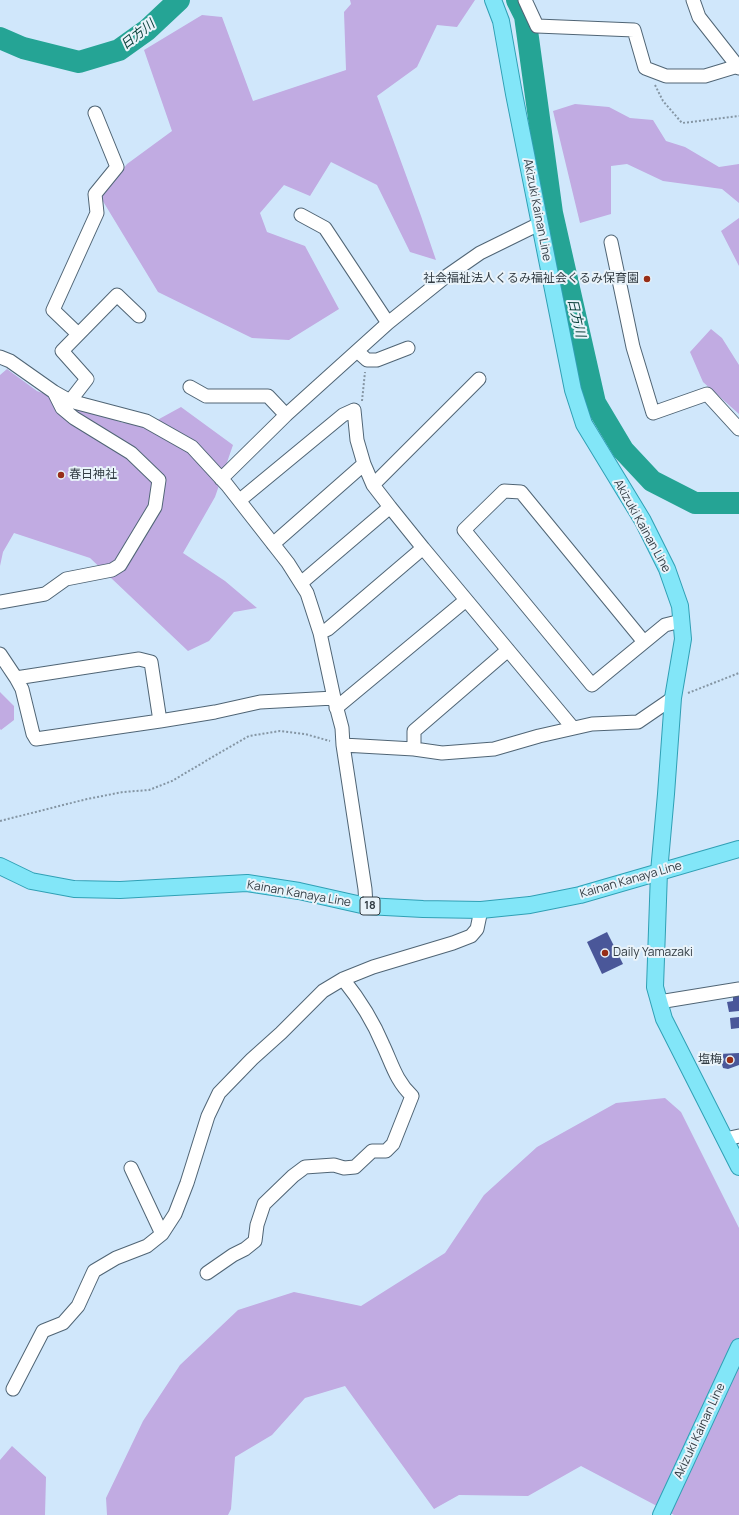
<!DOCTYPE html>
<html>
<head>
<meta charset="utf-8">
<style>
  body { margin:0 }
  canvas { display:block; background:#d0e7fb }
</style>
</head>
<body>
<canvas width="739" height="1515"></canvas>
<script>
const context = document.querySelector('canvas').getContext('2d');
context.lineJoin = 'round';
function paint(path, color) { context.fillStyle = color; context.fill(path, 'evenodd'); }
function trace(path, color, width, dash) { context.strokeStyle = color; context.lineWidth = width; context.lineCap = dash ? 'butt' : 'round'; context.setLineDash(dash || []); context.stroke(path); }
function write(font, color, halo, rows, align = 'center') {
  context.font = font + ' Manrope,"Noto Sans JP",sans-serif'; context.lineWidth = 4; context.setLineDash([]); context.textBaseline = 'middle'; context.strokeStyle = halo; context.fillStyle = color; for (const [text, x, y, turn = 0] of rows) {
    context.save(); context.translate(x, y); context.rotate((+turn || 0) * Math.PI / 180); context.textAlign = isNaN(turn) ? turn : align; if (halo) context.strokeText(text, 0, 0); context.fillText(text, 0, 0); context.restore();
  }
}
const green = new Path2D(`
  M350,0H475L457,27L437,25L417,67L377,96L421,216L436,260L410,252L377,185L331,162L310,196L284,185L260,213L267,232L305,246L339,309L289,340L252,338L158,292L101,198L127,164L172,131L144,50L202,15L222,17L253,101L346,70L344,12L351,4Z
  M575,104L609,107L630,118L653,120L666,141L685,147L719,167L739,164V203L722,189L663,181L627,164L611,166V214L580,223L553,111Z
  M739,218V266L721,231Z
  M711,329L722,338L739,365V414L703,382L690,352Z
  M7,369L37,391L123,423L150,424L181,407L233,445L215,497L183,553L225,581L257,608L234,612L209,641L188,651L90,558L14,533L3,552L0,566V375Z
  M0,692L14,706V720L1,730L0,729Z
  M665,1098L681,1112L739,1228V1515H674L581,1466L528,1496L459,1495L434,1509L345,1386L305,1398L272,1435L235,1457L231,1509L228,1515H107L106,1498L143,1421L180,1365L238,1310L294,1292L361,1306L445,1253L484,1195L537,1147L616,1103Z
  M12,1446L46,1477L45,1515H0V1460Z`);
const river = new Path2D(`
  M517,0L525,16L552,213L595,403L623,450L652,481L695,503H739
  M0,38L23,48L79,62L119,50L147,30L179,0`);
const building = new Path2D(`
  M607,932L623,964L602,974L587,942Z
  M739,993V1011L729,1012L727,1002L733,1001V994Z
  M739,1017V1028L731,1029L730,1018Z
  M739,1053V1065L728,1069L723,1068L719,1054Z`);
const path = new Path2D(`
  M655,85L663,101L682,123L739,116
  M362,401L365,372
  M688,693L739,673
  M0,821L87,799L123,792L149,790L172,781L221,752L249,736L280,731L305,734L330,741`);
const minor = new Path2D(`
  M525,0L537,26L634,30L645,68L666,76H705L738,66
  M693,0L699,17L739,68
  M301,215L325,228L388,323
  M611,242L633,347L653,413L707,394L739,429
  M78,334L53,310L97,213L95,194L117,167L95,113
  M357,351L367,360H377L408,348
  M0,357L10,361L54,392L70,401L146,421L192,447L227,485L288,563L307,593L320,633L334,698L342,728L343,745L365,889L366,906
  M190,387L206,396H268L286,415
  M70,401L87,379L62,351L117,295L139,316
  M221,479L286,415L388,323L444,278L480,253L539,224
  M373,485L479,379
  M240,500L343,415L354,410L357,440L364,464L273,544
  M423,548L573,728
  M301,583L390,507L373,485L364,464
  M0,602L45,594L66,579L112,570L120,565L155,507L159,480L131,453L74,418L62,408L54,392
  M320,633L328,629L423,548L390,507
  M644,642L521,492L504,491L464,530L592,685L665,625L681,621
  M0,654L16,678L139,659L151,662L160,721L215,712L260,702L334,698
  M16,678L22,689L33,734L36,739L160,721
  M336,708L466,600
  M343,745L414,749L442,753L494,749L539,736L592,724L638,722L673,698
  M414,749V731L508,650
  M659,1002L739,989
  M725,1139L739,1136
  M131,1168L162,1234
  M207,1273L233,1255L245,1249L255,1241L257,1225L264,1204L293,1176L305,1167L334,1165L344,1168L355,1167L372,1151H386L393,1144L412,1096C396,1081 392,1064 383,1045C373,1021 359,999 343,979
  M13,1389L43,1331L63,1323L78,1306L94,1271L116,1258L147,1246L162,1234L175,1214L187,1183L208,1116L219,1093L252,1059L281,1033L323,991L343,979L373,967L453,943L471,936L477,929L481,910`);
const major = new Path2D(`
  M493,0L501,21L514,94L573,390L584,424L643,521L667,569L680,606L683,639L673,698L666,794L659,872L655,987L664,1019L739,1167
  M0,866L31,881L74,889L120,890L247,883L299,891L366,906L423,909L481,910L530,905L580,895L739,849
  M661,1515L739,1347`);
const markers = [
  [647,279,4,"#972e18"],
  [61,475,4,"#972e18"],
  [605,953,4,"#972e18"],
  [730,1060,4,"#972e18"]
];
const shields = [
  [370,906,20]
];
const shieldNames = [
  ["18",370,906]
];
const streetNames = [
  ["Akizuki Kainan Line",537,210,79],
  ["Akizuki Kainan Line",642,526,61],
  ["Kainan Kanaya Line",631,880,-16],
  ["Kainan Kanaya Line",299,894,10],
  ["Akizuki Kainan Line",700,1431,-65]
];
const poiNames = [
  ["社会福祉法人くるみ福祉会くるみ保育園",639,279],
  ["春日神社",69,475,"left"],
  ["Daily Yamazaki",613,953,"left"],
  ["塩梅",722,1060]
];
const waterNames = [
  ["日方川",138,35,-38],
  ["日方川",576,318,77]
];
paint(green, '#c1abe2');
trace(river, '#25a495', 22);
paint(building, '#4a5799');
trace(minor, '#506575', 15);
trace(major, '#30a0b5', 18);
trace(path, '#8596a4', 2, [2, 2]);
trace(minor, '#fff', 13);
trace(major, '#82e6f8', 16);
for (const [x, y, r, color] of markers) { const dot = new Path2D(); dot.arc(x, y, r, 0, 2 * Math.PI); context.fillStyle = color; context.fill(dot); trace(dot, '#e9f3fa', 1.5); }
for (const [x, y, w] of shields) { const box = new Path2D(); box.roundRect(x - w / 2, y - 9, w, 18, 3); context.fillStyle = '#e9f3fa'; context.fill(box); trace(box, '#323c43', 1); }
write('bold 11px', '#323c43', null, shieldNames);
write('12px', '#323c43', '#e9f3fa', streetNames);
write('12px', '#323c43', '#e9f3fa', poiNames, 'right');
write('italic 13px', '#053d36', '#e9f3fa', waterNames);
</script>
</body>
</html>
